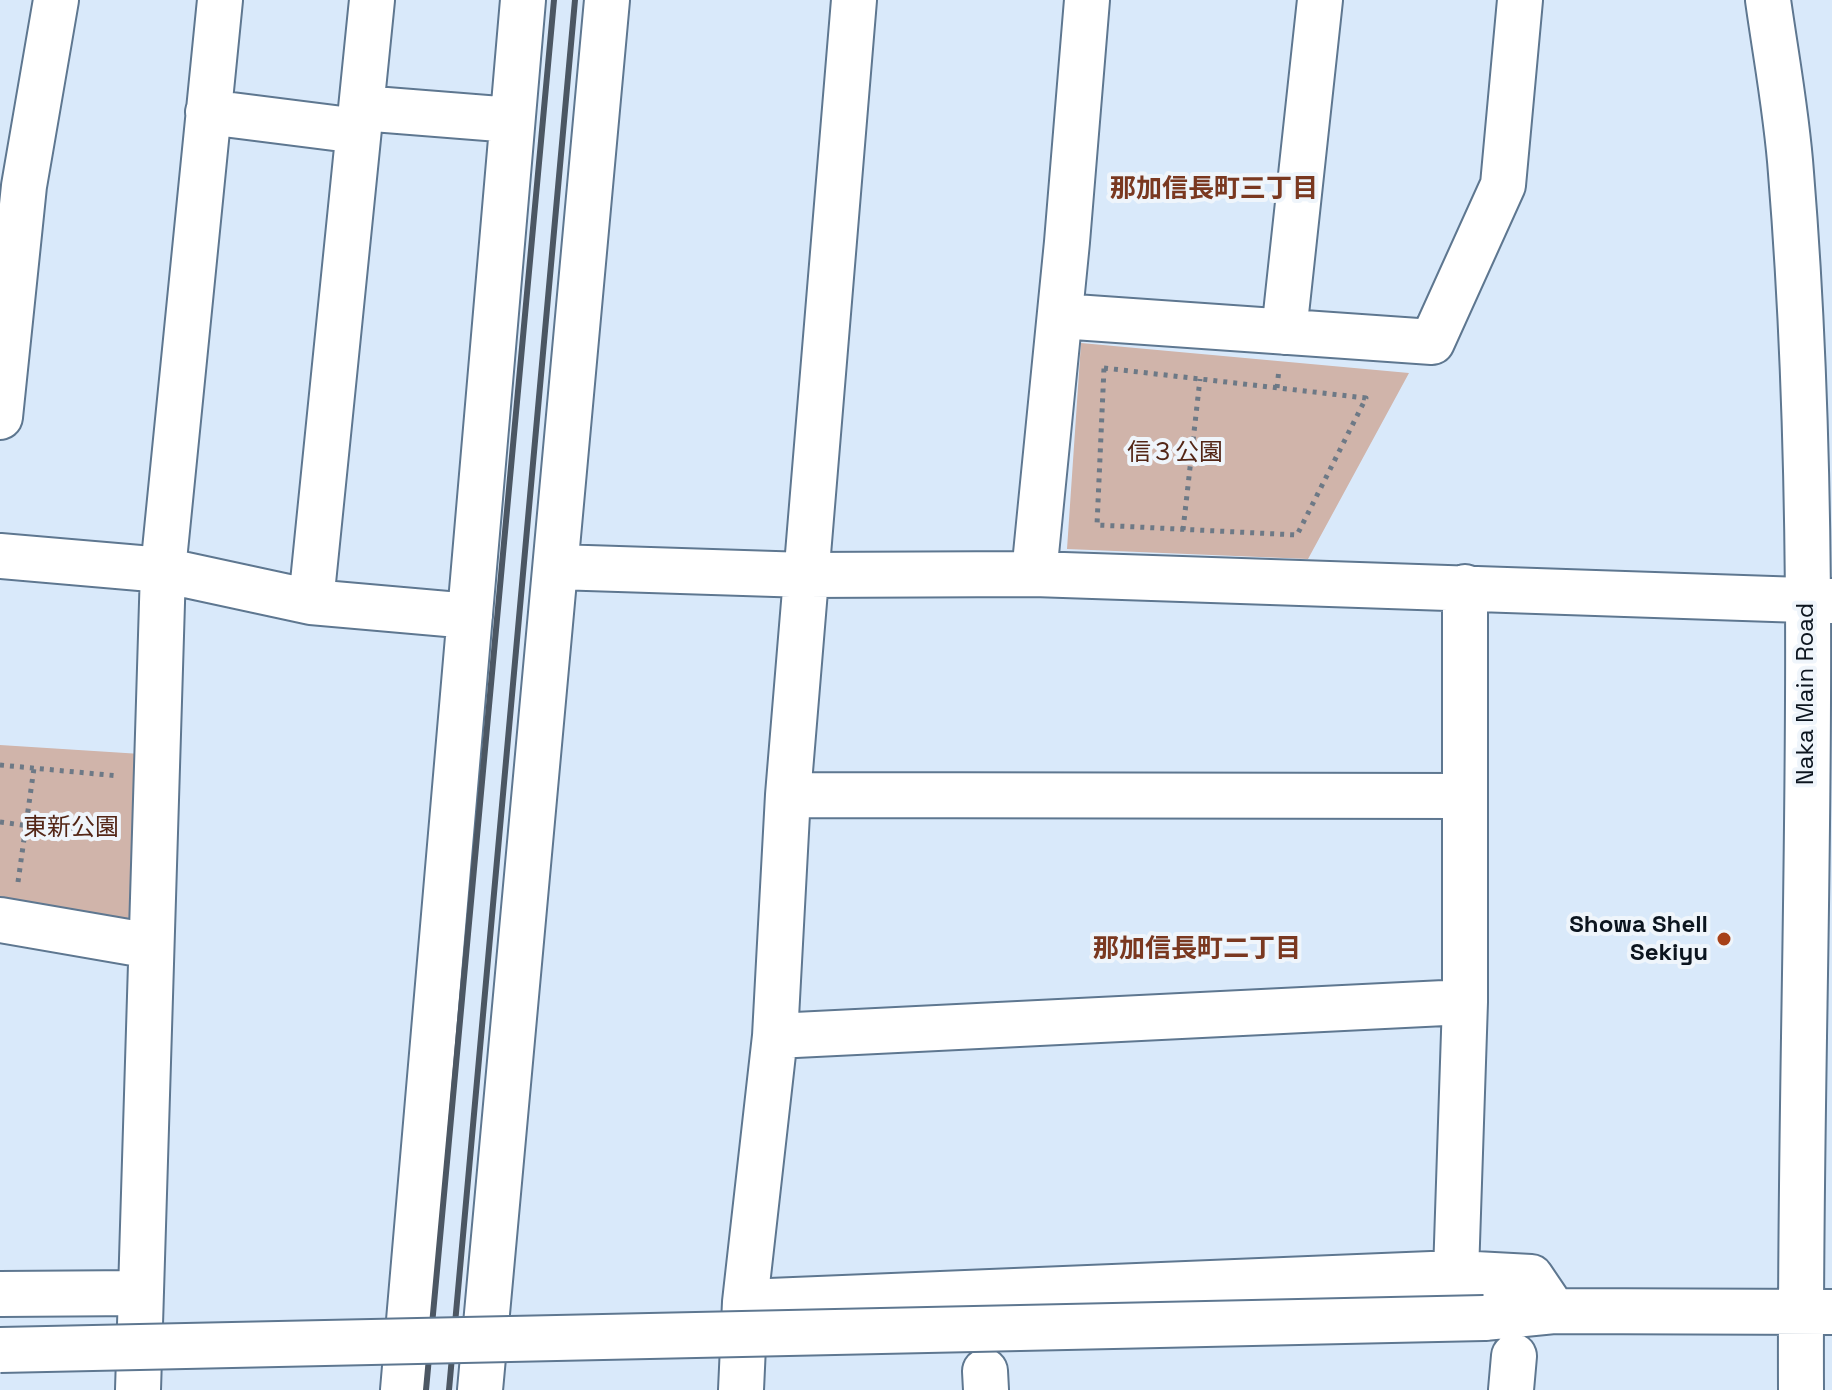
<!DOCTYPE html>
<html>
<head>
<meta charset="utf-8">
<style>
  body { margin:0 }
  canvas { display:block; background:#d9e9fa }
</style>
</head>
<body>
<canvas width="1832" height="1390"></canvas>
<script>
const context = document.querySelector('canvas').getContext('2d');
context.lineJoin = 'round';
function paint(path, color) { context.fillStyle = color; context.fill(path, 'evenodd'); }
function trace(path, color, width, dash) { context.strokeStyle = color; context.lineWidth = width; context.lineCap = dash ? 'butt' : 'round'; context.setLineDash(dash || []); context.stroke(path); }
function write(font, color, halo, rows, align = 'center') {
  context.font = font + ' "Space Grotesk","Noto Sans JP",sans-serif'; context.lineWidth = 8; context.setLineDash([]); context.textBaseline = 'middle'; context.strokeStyle = halo; context.fillStyle = color; for (const [text, x, y, turn = 0] of rows) {
    context.save(); context.translate(x, y); context.rotate((+turn || 0) * Math.PI / 180); context.textAlign = isNaN(turn) ? turn : align; if (halo) context.strokeText(text, 0, 0); context.fillText(text, 0, 0); context.restore();
  }
}
const green = new Path2D(`
  M1081,343L1409,373L1308,559L1067,549Z
  M0,745L141,754V928L0,901Z`);
const path = new Path2D(`
  M1104,368L1366,398L1297,535L1097,525Z
  M1277,388L1279,369
  M1183,530L1200,379
  M0,765L119,776
  M0,822L118,838
  M18,882L34,768`);
const minor = new Path2D(`
  M1768,0C1776,57 1787,115 1791,173C1824,577 1799,985 1801,1390
  M361,108L512,120
  M208,112L358,131
  M1060,316L1432,342L1503,185L1520,0
  M1284,332L1320,0
  M0,417L24,186L56,0
  M0,556L163,570L311,602L470,616
  M556,567L806,575L1034,574L1832,601
  M1034,574L1067,242L1087,0
  M1465,587V1002L1456,1273L1531,1277L1554,1311
  M311,602L372,0
  M788,795L1465,796
  M0,920L151,946
  M775,1036L1465,1002
  M0,1294L141,1293
  M745,1302L1456,1273
  M1484,1318L1554,1311L1832,1312
  M985,1371L986,1390
  M138,1390L163,570L220,0
  M403,1390L523,0
  M480,1390L607,0
  M741,1390L745,1302L775,1036L788,795L854,0
  M1511,1390L1514,1356`);
const rail = new Path2D(`
  M426,1390L554,0
  M449,1390L575,0`);
const minorBridge = new Path2D(`
  M0,1350L1484,1318`);
const markers = [
  [1724,939,8,"#a74118"]
];
const parkNames = [
  ["信３公園",1175,453],
  ["東新公園",71,828]
];
const streetNames = [
  ["Naka Main Road",1806,694,-90]
];
const poiNames = [
  ["Showa Shell",1708,925],
  ["Sekiyu",1708,953]
];
const neighbourhoodNames = [
  ["那加信長町三丁目",1214,190],
  ["那加信長町二丁目",1197,950]
];
paint(green, '#d0b4aa');
trace(minor, '#5e7790', 48);
trace(path, '#6d7986', 5, [4, 6]);
trace(minor, '#fff', 44);
trace(rail, '#4c5763', 6);
trace(minorBridge, '#5e7790', 48, []);
trace(minorBridge, '#fff', 44);
for (const [x, y, r, color] of markers) { const dot = new Path2D(); dot.arc(x, y, r, 0, 2 * Math.PI); context.fillStyle = color; context.fill(dot); trace(dot, '#eff5fb', 3); }
write('24px', '#532616', '#eff5fb', parkNames);
write('24px', '#0c151f', '#eff5fb', streetNames);
write('bold 24px', '#0c151f', '#eff5fb', poiNames, 'right');
write('bold 26px', '#7a3820', '#eff5fb', neighbourhoodNames);
</script>
</body>
</html>
